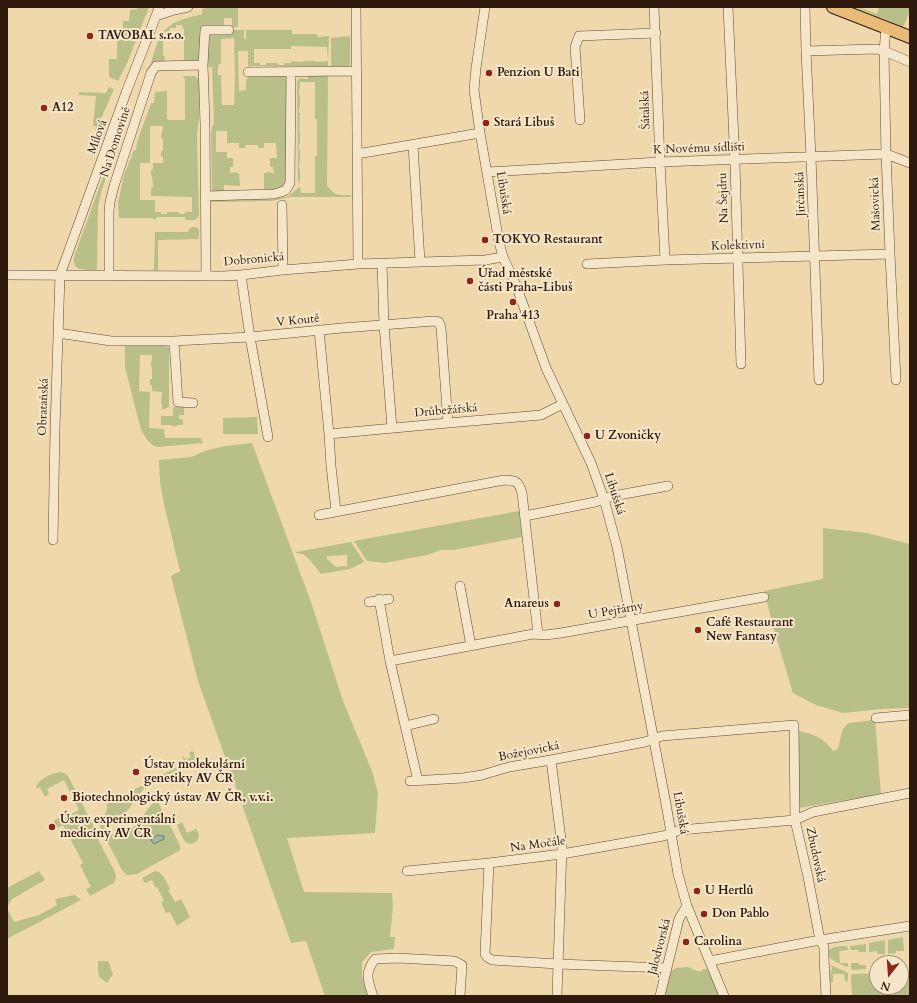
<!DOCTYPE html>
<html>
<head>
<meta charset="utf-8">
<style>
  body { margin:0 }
  #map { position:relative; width:917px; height:1003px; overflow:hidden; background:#efd8ac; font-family:Cardo,serif }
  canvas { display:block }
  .frame { position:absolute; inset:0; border:8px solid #30190d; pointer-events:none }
  .north { position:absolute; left:869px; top:955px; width:40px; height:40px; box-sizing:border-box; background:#f5e6c9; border:1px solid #a6947e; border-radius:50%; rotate:197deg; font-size:11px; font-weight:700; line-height:16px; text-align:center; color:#30190d }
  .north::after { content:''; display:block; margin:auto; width:14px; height:18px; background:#8f2418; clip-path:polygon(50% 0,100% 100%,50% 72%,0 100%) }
</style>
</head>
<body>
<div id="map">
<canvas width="917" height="1003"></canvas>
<div class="frame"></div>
<div class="north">N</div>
</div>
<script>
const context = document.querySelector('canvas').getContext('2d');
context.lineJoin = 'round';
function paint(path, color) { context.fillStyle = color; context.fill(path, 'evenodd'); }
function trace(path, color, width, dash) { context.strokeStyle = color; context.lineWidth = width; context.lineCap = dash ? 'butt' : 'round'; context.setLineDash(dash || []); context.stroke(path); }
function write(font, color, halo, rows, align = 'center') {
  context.font = font + ' Cardo,serif'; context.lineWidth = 4; context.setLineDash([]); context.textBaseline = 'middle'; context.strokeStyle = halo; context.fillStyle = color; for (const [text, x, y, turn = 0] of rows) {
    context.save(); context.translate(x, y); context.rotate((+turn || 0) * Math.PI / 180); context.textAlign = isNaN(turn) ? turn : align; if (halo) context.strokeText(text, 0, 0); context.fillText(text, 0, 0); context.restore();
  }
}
const green = new Path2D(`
  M138,7H149L128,61L118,81L109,77V59H117V40H123V21H129L130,10L137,9Z
  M210,7H238V27H233V30H244V39H246V30H292V34H317L318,37L329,36L328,66H250L249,67L248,66V51H238L239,91L246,90C246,85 245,80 249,76H284L287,79V180L282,188L276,189H264V173H267L268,172H270L271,173H274L273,167H270V158H277L276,143H264V148H258V145H245V148H239V143H227V131H216V152H227V158H233V167H230V173L236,172V173H239L240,186L224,185V193H212L211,131H212V126L214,124L212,67L192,66V64L151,63C161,27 166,23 202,14V9ZM224,18H232V26H224ZM176,25H182L183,28L184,29V63H164L165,57L163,56V38H165V33H170V28H176ZM234,38L235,75L234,105H222L221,75H218V65L221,64V39ZM291,46L327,47L328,61L315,62V61H303V62L291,61V63H285L284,65H279L278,63H266V65H260V63H254V49H291Z
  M855,7H859L877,14L879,7H910V11L903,27L880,17L879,18L877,17V16Z
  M350,36V65L348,66H332L331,65V38Z
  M183,76H195L199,80V118L197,135L199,216L195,220H185V217H157L155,220L154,219L151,218H119L118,203L124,175L134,150H136L137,142L151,103H154L155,92L167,91V119L169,120H184L185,119V79ZM150,126H163L161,138L163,139V151H161V157H163V163H153V169L151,170V175L152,176L153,187L151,188V196L192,197V212H185V214H179V212H167V214H161V212H155V200H140V163H150Z
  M308,76H328L327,186C330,188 331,191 334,193C338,196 346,195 351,195V197H291L271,201L211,202L212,200L280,198L289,196L299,187L298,180L297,82L299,78L308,79ZM300,82H315V119H317V156H315V193H301L300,187H299V181H300V169L299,168V163L300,162V150H299V144H300V132L299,131L300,113H299V107H300V95H299V89L300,88Z
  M109,87L114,89L99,123L92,160L96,126H93L96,96L79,95V92L106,93Z
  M121,136L102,189L98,206L97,267V269L95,270C83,270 70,271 75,254L106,169Z
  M192,227H196L199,229V239L158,240V270H153L154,269L155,232H188L189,229Z
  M125,344H150V346H167L169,348V407L162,410V404H161L162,392L152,391V385H150V379H152V367H151V361H152V355H140L139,391L150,392L149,428L164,429L165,438H201L203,443L158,447L154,446L148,441L141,430L125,367Z
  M173,407H184V415H179V419H183V425H177V426H171V425H161V416H173Z
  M257,417L258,434H223V418Z
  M252,443L312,605L343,701L372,771L378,793L375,833L287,838L304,892L392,893L393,906L390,937H395L394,949L371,952L362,962V976L368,996H325L306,941L291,943L198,681L171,576L180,571L164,504L160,482L159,460L191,457L205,451L225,446Z
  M519,511L522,537L454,550H441L427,555L385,563L367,561L354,541Z
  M823,528L867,533L910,544V708L882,709L843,713L816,705L793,693L775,633L764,591L823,579Z
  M351,542L364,562L350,569L321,574L310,560L303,554L296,553V552ZM347,555V566L336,567L327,559V556Z
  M875,720L881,794L799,808V731C814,734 824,738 833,751L838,749L842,731L848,723Z
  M192,751L194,752L197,767L190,769L187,765L147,786L145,784L185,763L182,756H183L186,760L191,757L189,753Z
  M61,772L66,774L69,778L94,827L92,828L115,872L116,877L114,883L90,896L86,889L91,887L80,865L83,863L63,825L57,828L54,822L55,820L61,817L62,819L79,810L64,780L47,789L49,794L45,797L40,787L36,789C38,778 51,774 61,772Z
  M141,786L145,788C132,800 127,819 109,824V828L108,829L103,830L101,829L100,826L107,809V804Z
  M157,800L180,845V850L137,874L127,875L122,870L107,841L108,836L117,833L129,826L132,829C142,820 147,807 157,800Z
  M182,822L187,833L196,829C197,830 199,834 199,835C199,842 192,845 187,843C183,841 179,829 177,825Z
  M39,871L45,880L12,899L7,907V888Z
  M156,871C164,873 166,882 170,889L168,890L175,902L181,899L190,917L177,926L170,912L166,913L161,902L164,901L157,887H155L152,880L145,883L142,878L153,872Z
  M75,895L81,900L7,939V908L14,922L39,915L57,905L55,899Z
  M903,937L904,951H896V953L888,954V940Z
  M885,940V954H877V951L869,952V943Z
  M866,944V952H859L858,950H851L850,946Z
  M847,946L848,950L839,951L840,963H848V966L846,967L831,959C822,946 839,946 847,946Z
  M98,961H108L113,974L107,983L99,977L98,970Z
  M851,963H859V965H866V969L853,970L851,969Z
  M831,965L846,972L848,973V981L845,982L844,974H833V982L829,983L831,970L832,969V967H831Z
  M688,967L697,971H702L703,969H706L709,971L720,996H664L670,972L676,968Z
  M901,972H910V996H852L851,975L853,974L877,973V987H901Z`);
const water = new Path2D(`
  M158,835L164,836V839L154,844L151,840Z`);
const minor = new Path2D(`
  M356,7L358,264
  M485,7L476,68L474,90L480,133L499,242L503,257L516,285L546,368L591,463L604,499L617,547L666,804L678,874L687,906L724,996
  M654,7L660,162L665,260
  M728,7L735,164L741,364
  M805,7L806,51L811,157L819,380
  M156,16L174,10L188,7
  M886,28L884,51L886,154L890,254L896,380
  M806,51L876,49L884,51L910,62
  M248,72L356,71
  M580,120L575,47L579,36L656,33
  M413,145L420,262
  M357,154L480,133
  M488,172L660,162L886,154L910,163
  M206,196L274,194L281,192L286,190L290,183L291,72
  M282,205L283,270
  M382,263L384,325L392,428
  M587,264L665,260L890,254
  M7,275L223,276L241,275L283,270L358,264L485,260L503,257
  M109,275V211L110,202L114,186L151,73L156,66L203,65
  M241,275L250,337L268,437
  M206,276L205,124L203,65L205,30H229
  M319,330L329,434L331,466L336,511
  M58,333L111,341H174L250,337L342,328L434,321L439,322L441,328L448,423
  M174,341L178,402L193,403
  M329,434L448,423L541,415L563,404
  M319,515L504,480C516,480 519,482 522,493L538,634
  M525,516L595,502L613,496L668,486
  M53,540L55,429L60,275L127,90L156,16L159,7
  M460,586L471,646
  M379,599L390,661L418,781
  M369,602L389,599
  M390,661L533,634L545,635L561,633L764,597
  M876,718L910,715
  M405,726L434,719
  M551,760L562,847L557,996
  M410,781L463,778L482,775L509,767L551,760L645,742L662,736L794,725L795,820L808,877L820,940L824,947V958L826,996
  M489,863L485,954L487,957L492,960L558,964L667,968
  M407,871L489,863L562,854L663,836L680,830L795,820L813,812L910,793
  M710,960H715L820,940L910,926
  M373,996C368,981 364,973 375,959L397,958L454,961L462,965L460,996
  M660,996L679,919L683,912L687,906`);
const major = new Path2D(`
  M833,7L910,37`);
const markers = [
  [90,36,4,"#8f2418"],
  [489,73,4,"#8f2418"],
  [44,108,4,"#8f2418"],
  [486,123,4,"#8f2418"],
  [485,240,4,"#8f2418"],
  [470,281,4,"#8f2418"],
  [513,302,4,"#8f2418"],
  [587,436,4,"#8f2418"],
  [557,604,4,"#8f2418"],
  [698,630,4,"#8f2418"],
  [136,772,4,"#8f2418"],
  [64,798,4,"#8f2418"],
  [52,827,4,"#8f2418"],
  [697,891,4,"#8f2418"],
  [704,914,4,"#8f2418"],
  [686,942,4,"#8f2418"]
];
const poiNames = [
  ["TAVOBAL s.r.o.",98,36],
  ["Penzion U Bati",497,73],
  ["A12",52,108],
  ["Stará Libuš",494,123],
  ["TOKYO Restaurant",493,240],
  ["Úřad městské",478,274],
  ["části Praha-Libuš",478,288],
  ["Praha 413",513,316,"center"],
  ["U Zvoničky",595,436],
  ["Anareus",549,604,"right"],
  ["Café Restaurant",706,623],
  ["New Fantasy",706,637],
  ["Ústav molekulární",144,765],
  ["genetiky AV ČR",144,779],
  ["Biotechnologický ústav AV ČR, v.v.i.",72,798],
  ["Ústav experimentální",60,820],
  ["medicíny AV ČR",60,834],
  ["U Hertlů",705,891],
  ["Don Pablo",712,914],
  ["Carolina",694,942]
];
const streetNames = [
  ["Šátalská",646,110,-92],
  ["Mílová",98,137,-70],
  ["Na Domovině",116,142,-72],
  ["K Novému sídlišti",699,149,-2],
  ["Libušská",503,193,81],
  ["Jirčanská",801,194,-92],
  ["Na Šejdru",724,198,-92],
  ["Mašovická",876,204,-92],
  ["Kolektivní",738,246,-2],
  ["Dobronická",254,260,-5],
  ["V Koutě",298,321,-6],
  ["Obrataňská",44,407,-88],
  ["Drůbežářská",446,411,-5],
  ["Libušská",614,494,72],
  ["U Pejřárny",616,611,-10],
  ["Božejovická",529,752,-11],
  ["Libušská",680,813,80],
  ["Na Močále",538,845,-8],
  ["Zbudovská",815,855,78],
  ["Jalodvorská",660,947,-75]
];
paint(green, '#b9bf89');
paint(water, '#9abaa6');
trace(water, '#707a69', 1);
trace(minor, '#604935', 10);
trace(major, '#30190d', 14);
trace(minor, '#f5e6c9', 9);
trace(major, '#e8bc76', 12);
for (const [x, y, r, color] of markers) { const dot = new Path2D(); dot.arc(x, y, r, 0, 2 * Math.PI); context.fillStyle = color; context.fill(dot); trace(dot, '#f5e6c9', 1.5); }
write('bold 12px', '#30190d', '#f5e6c9', poiNames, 'left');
write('12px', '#30190d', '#f5e6c9', streetNames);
</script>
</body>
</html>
